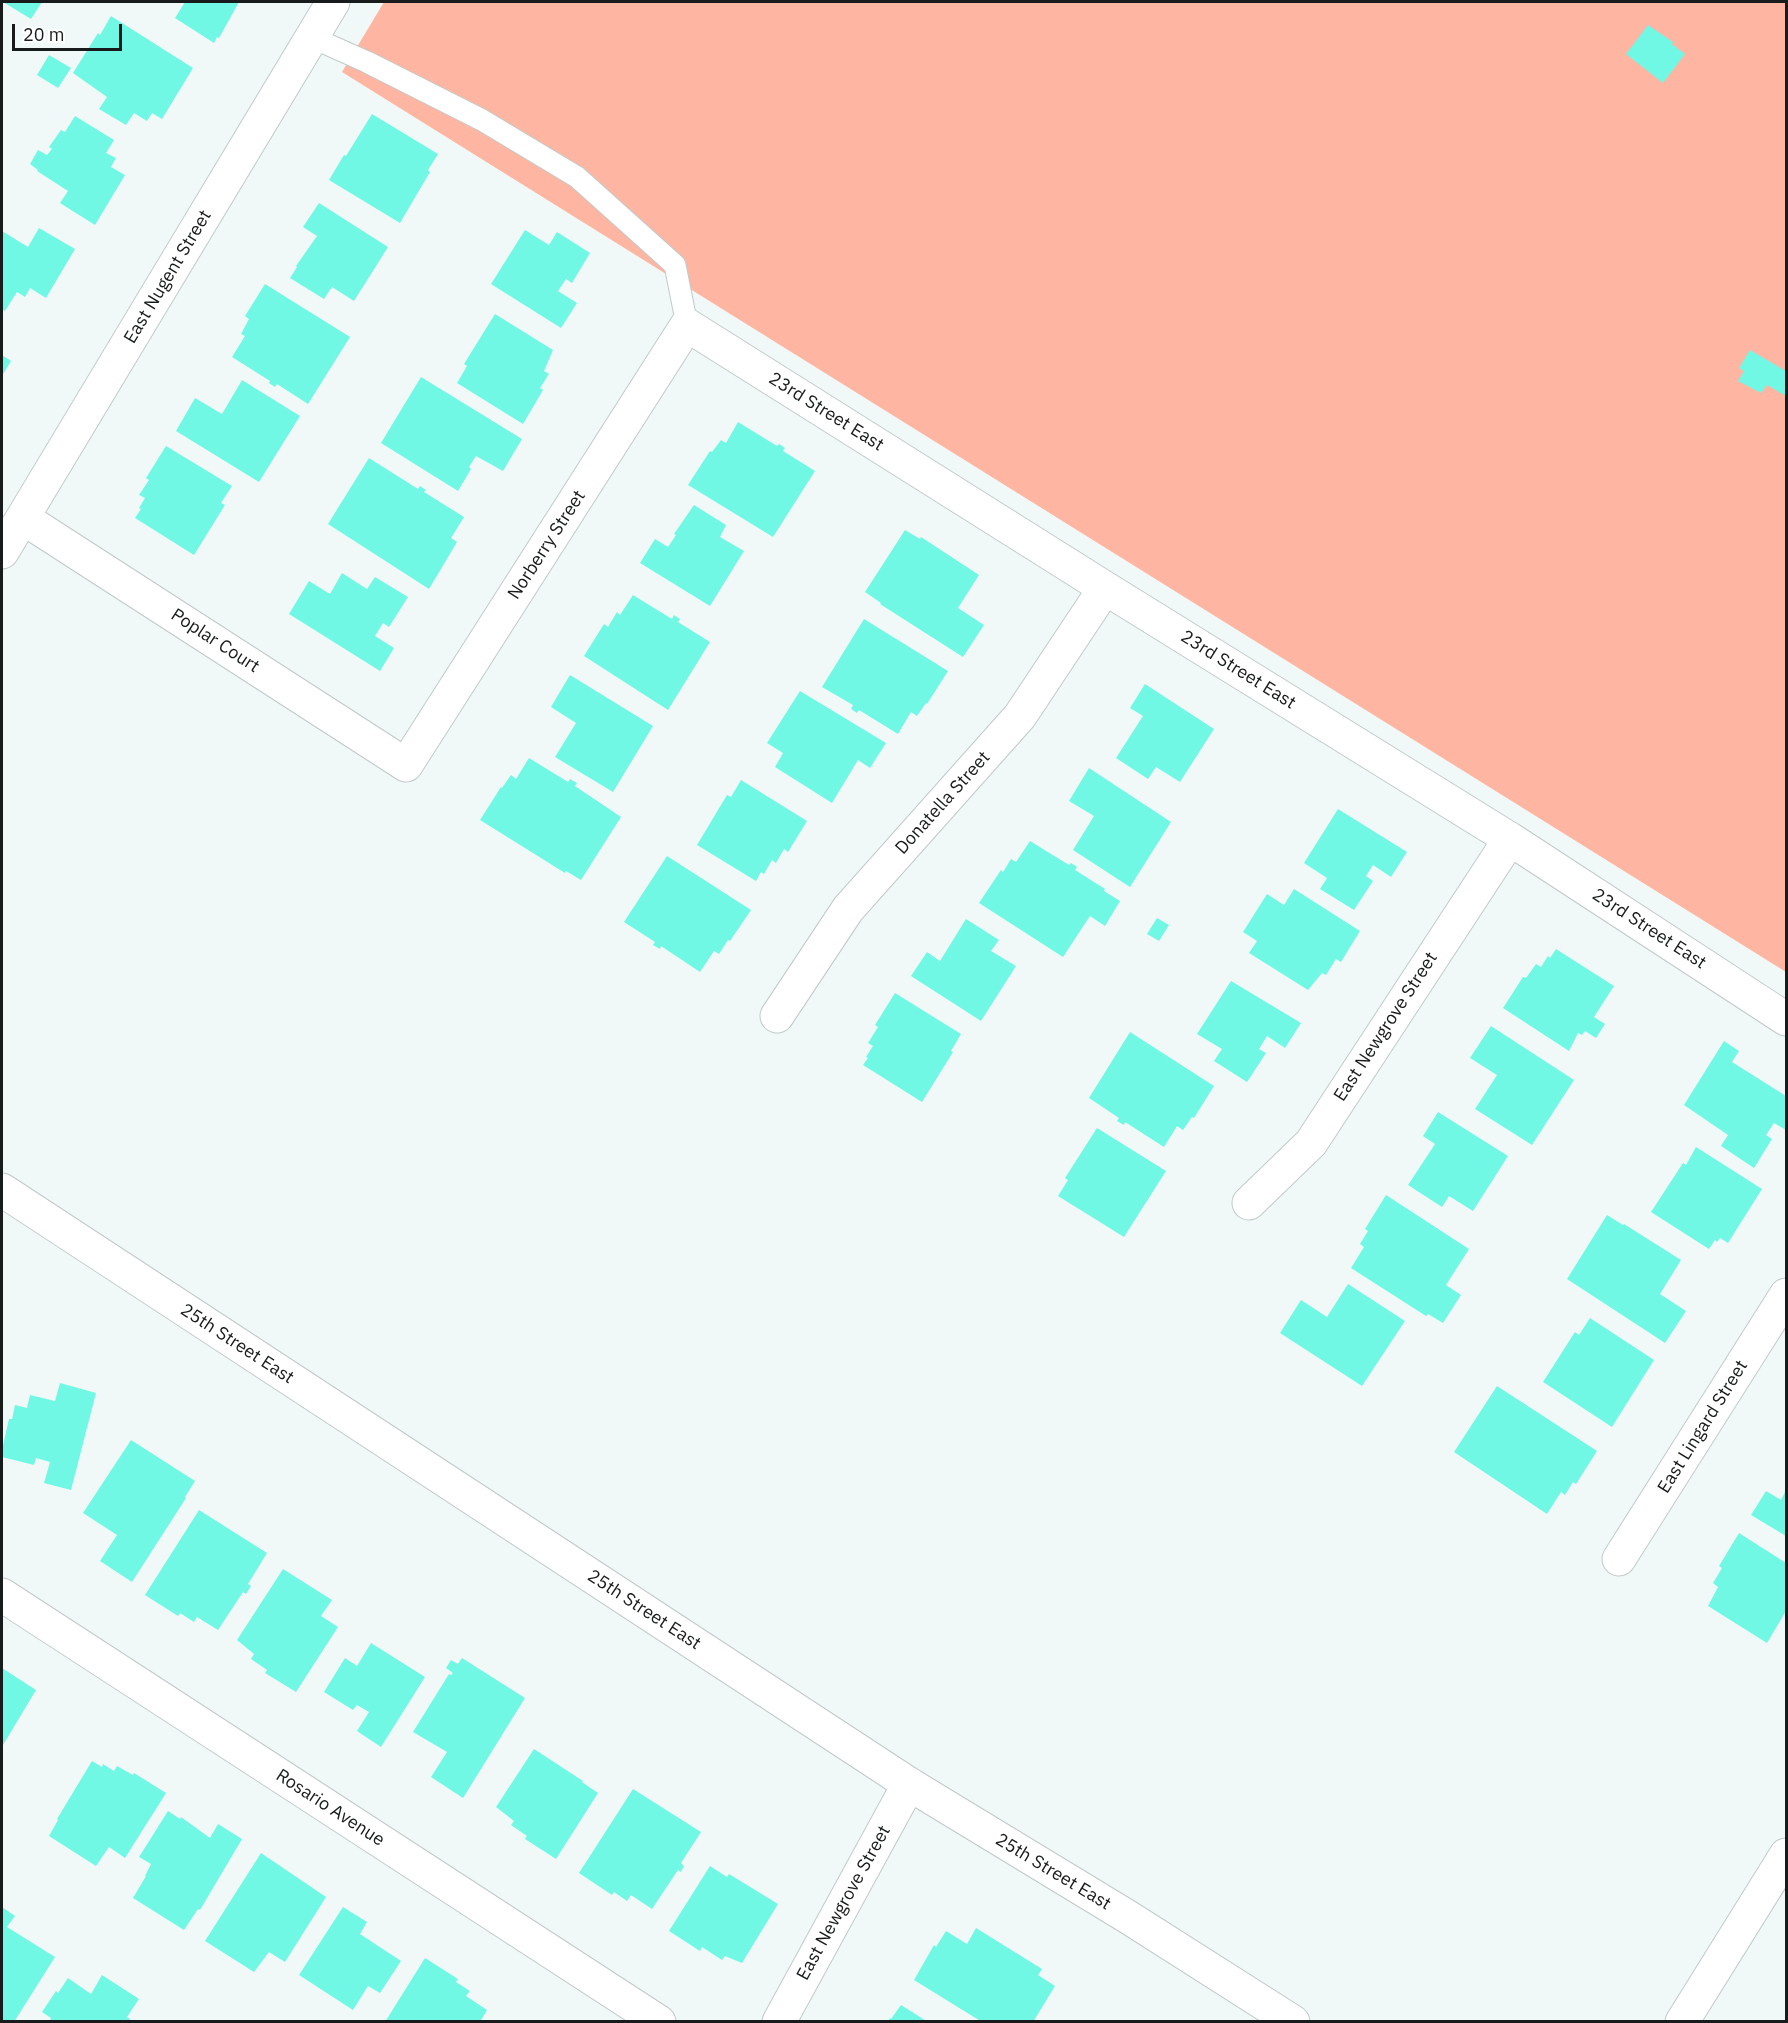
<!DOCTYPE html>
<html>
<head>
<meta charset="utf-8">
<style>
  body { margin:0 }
  #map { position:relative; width:1788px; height:2023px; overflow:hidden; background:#f0f9f8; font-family:"IBM Plex Sans",sans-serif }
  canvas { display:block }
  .frame { position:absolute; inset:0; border:3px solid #181b1b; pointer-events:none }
  .scale { position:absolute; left:12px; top:24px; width:110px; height:27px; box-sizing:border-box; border:3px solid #181b1b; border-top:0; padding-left:8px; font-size:18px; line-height:21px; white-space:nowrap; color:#181b1b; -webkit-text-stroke:4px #fff; paint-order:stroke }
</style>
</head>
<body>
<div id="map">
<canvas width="1788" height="2023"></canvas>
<div class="frame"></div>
<div class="scale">20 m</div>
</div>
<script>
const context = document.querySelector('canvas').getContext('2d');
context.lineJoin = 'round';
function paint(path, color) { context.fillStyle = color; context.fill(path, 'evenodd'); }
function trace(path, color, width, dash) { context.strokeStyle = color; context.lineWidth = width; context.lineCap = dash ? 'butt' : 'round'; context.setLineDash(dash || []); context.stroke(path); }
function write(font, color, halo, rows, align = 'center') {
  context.font = font + ' "IBM Plex Sans",sans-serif'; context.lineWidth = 6; context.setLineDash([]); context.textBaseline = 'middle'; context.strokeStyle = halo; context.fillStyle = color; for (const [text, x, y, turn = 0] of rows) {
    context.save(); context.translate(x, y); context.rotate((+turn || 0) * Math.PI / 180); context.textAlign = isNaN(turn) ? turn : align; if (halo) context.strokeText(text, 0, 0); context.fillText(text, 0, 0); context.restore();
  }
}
const green = new Path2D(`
  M384,2H1786V972L342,72Z`);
const building = new Path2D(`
  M3,2H42L31,19Z
  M185,2H239L219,38L217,37L214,43L175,18Z
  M111,16L193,68L162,119L152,113L147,121L134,113L126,125L99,109L107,97L73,73L98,33L100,35Z
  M1648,25L1673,42L1672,44L1685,54L1663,83L1626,54Z
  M49,55L71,68L58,88L37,75Z
  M372,114L438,154L428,170L430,172L400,223L329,180L344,155L346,156Z
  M75,116L114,140L106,153L116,158L111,167L125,175L95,225L60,203L68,191L37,171L38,170L30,164L38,150L47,155L52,149L49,147L61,130L65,132Z
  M319,203L388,247L354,301L332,287L324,299L290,278L297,267L296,266L317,236L303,227Z
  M39,228L75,249L46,298L30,288L25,297L17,292L5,311L2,309V231L28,247Z
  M525,230L549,245L557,232L590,253L572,283L566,279L558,291L577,303L561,328L491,284Z
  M265,284L350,337L308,404L277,384L275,387L269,383L270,381L232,357L245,336L241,334L249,319L245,316Z
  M495,314L553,350L544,371L549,374L540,388L543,390L523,424L457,383L467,366L464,364Z
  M1750,350L1786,371V396L1767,385L1761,393L1738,381L1744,371L1739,368Z
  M2,355L11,361L2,376Z
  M421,377L522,439L503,471L476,456L469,467L471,469L458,491L381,443Z
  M242,380L300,416L259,482L176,431L195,398L222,414Z
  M738,422L777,446L779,444L785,448L783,451L815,471L773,537L688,485L710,451L712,452L721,440L726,443Z
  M166,446L232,486L221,503L225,505L194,555L135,518L141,509L139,508L145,498L139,495L149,480L146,478Z
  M369,458L418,489L420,486L426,490L424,492L464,517L451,538L457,542L429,589L328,524Z
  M694,505L726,525L720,537L744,551L710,606L640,563L655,539L668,547L676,535L674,534Z
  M905,530L920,539L921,537L979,575L958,608L984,625L963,657L880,604L881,603L865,592Z
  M342,573L367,589L375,577L408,597L389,627L383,623L375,636L394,648L380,671L289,614L309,581L330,594Z
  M633,595L672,619L674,615L680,619L678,622L710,642L668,710L584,656L604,624L608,627L617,612L620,615Z
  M864,619L948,671L927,704L926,703L917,716L911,712L898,734L859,710L857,713L851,709L853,705L822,687Z
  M570,675L653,726L613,792L555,757L576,723L551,707Z
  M1145,684L1214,729L1180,782L1156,767L1148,779L1116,758L1143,716L1130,708Z
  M800,691L886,743L870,768L858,760L832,803L775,767L783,753L767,743Z
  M529,758L568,782L570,779L577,783L575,786L621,817L581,880L566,871L565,873L480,820L501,787L502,788L511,775L516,779Z
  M1089,768L1171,822L1130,887L1073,850L1094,816L1069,801Z
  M741,780L807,821L788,852L784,849L776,863L772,860L764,874L761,872L756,881L697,845L727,795L731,797Z
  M1338,809L1407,852L1391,877L1373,865L1366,876L1373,881L1354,910L1320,889L1327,878L1304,863Z
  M1030,841L1069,865L1071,863L1077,867L1075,870L1105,889L1104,891L1120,901L1105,926L1090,916L1063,957L979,903L1001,870L1003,872L1011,859L1016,862Z
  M667,856L751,910L730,941L728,940L719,954L714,951L700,972L661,946L660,949L653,945L655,942L624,922Z
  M1294,889L1360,931L1341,962L1336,959L1326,975L1322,973L1308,990L1249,953L1257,941L1243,932L1267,894L1284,905Z
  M1157,918L1169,925L1159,941L1147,934Z
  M966,919L999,940L991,951L1016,966L981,1021L911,976L927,952L940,961Z
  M1556,949L1614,986L1594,1017L1605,1024L1596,1038L1585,1031L1582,1035L1578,1033L1569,1051L1503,1008L1523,977L1526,978L1536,964L1541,967L1548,956L1550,958Z
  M1231,981L1301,1023L1285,1048L1267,1036L1259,1049L1266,1053L1247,1082L1214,1061L1222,1049L1197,1034Z
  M895,993L961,1034L951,1051L953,1052L922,1102L863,1065L868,1058L866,1057L873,1046L868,1043L878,1027L875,1025Z
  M1491,1026L1574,1080L1532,1145L1475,1109L1497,1075L1470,1058Z
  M1130,1032L1214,1086L1194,1118L1192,1117L1183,1130L1177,1126L1164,1147L1125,1122L1124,1125L1117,1121L1119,1118L1089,1098Z
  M1724,1041L1739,1051L1732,1062L1786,1096V1130L1774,1123L1766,1135L1772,1139L1754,1168L1721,1146L1728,1135L1684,1105Z
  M1438,1112L1508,1156L1473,1211L1449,1196L1442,1207L1408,1185L1435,1144L1423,1136Z
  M1097,1128L1166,1171L1124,1237L1058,1196L1068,1180L1065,1178Z
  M1696,1147L1762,1189L1728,1243L1720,1238L1717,1242L1715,1240L1709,1249L1651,1212L1683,1163L1686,1165Z
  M1386,1195L1469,1249L1446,1285L1461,1295L1443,1323L1428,1314L1426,1316L1351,1268L1364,1247L1360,1244L1368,1231L1365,1229Z
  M1607,1215L1623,1225L1624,1224L1681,1260L1660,1294L1686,1311L1665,1343L1567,1279Z
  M1348,1284L1405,1321L1362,1386L1280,1333L1301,1300L1327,1317Z
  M1590,1318L1654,1360L1612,1427L1543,1382L1575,1332L1579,1335Z
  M60,1383L96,1393L71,1490L44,1483L50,1462L36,1458L34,1465L2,1457V1450L9,1419H12L15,1405L27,1408L30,1395L55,1401Z
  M1497,1386L1597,1451L1576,1484L1573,1482L1565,1495L1561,1492L1547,1514L1454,1452Z
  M131,1440L195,1481L185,1497L186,1498L132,1582L100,1561L117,1535L83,1513Z
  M1786,1490V1536L1751,1515L1766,1491L1781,1500Z
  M199,1510L267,1553L248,1584L251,1586L246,1594L243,1592L218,1630L197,1617L194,1622L180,1613L178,1616L145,1595Z
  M1739,1533L1786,1563V1611L1767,1643L1708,1606L1718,1587L1713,1583L1722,1568L1719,1566Z
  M283,1569L332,1600L321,1616L338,1627L296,1692L265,1673L267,1670L251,1659L254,1654L237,1640Z
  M371,1643L425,1677L381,1747L357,1731L369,1712L357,1705L353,1710L324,1692L345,1658L357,1666Z
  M462,1658L525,1698L463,1798L431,1777L447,1752L413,1732L449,1674L451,1675L453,1673L446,1668L451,1660L458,1664Z
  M2,1668L36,1690L3,1745L2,1744Z
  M534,1749L583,1781L582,1782L598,1793L556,1859L525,1839L527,1836L511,1825L514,1821L496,1807Z
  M92,1761L102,1767L103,1764L114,1771L117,1766L133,1775L134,1773L166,1793L125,1858L109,1847L96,1866L49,1836L58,1820L57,1819Z
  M633,1789L701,1832L681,1863L684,1866L681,1872L678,1870L652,1909L631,1895L627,1901L614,1892L612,1895L579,1873Z
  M168,1811L180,1819L181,1817L210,1838L218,1824L242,1839L200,1910L198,1909L184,1930L133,1898L146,1876H145L151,1864L139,1857Z
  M261,1853L326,1897L285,1962L269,1952L254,1972L205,1941Z
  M710,1866L727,1877L729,1874L778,1904L742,1963L725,1956L722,1960L702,1947L700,1951L669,1931Z
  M2,1907L15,1916L7,1927L55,1957L14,2022H2Z
  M343,1907L367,1922L360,1934L401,1961L380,1993L368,1986L353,2010L299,1975Z
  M976,1928L1042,1969L1038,1975L1055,1986L1033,2022H982L914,1980L934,1945L936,1947L946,1931L967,1944Z
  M425,1958L458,1979L456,1982L470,1991L466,1996L487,2010L480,2022H385Z
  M102,1975L139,1999L127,2017L130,2019L128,2022H49L51,2018L42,2012L56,1991L58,1993L68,1978L91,1994Z
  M901,2005L928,2022H888L890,2018L891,2019Z`);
const lane = new Path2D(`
  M311,37L367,62L482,120L577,177L675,265L687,325`);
const street = new Path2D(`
  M23,518L406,765L687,325L1105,588L1510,839L1786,1019
  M2,552L333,2
  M777,1016L848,909L1020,716L1105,588
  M1249,1203L1311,1143L1510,839
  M1619,1559L1786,1295
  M2,1595L659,2022
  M779,2022L909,1784`);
const secondary = new Path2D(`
  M2,1190L909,1784L1128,1917L1293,2022
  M1682,2022L1786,1855`);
const streetNames = [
  ["East Nugent Street",168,277,-59],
  ["23rd Street East",826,412,32],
  ["Norberry Street",547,545,-57],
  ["Poplar Court",215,641,33],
  ["23rd Street East",1238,670,32],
  ["Donatella Street",943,803,-48],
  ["23rd Street East",1649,929,33],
  ["East Newgrove Street",1386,1027,-57],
  ["25th Street East",237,1344,33],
  ["East Lingard Street",1703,1427,-58],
  ["25th Street East",644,1610,33],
  ["Rosario Avenue",330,1808,33],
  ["25th Street East",1053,1872,31],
  ["East Newgrove Street",844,1903,-61]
];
paint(green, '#feb6a2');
paint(building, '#70f8e5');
trace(lane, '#c1cac8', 23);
trace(street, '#c1cac8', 35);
trace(secondary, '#c1cac8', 35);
trace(lane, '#fff', 21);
trace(street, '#fff', 33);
trace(secondary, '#fff', 33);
write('18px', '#181b1b', '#fff', streetNames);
</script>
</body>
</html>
